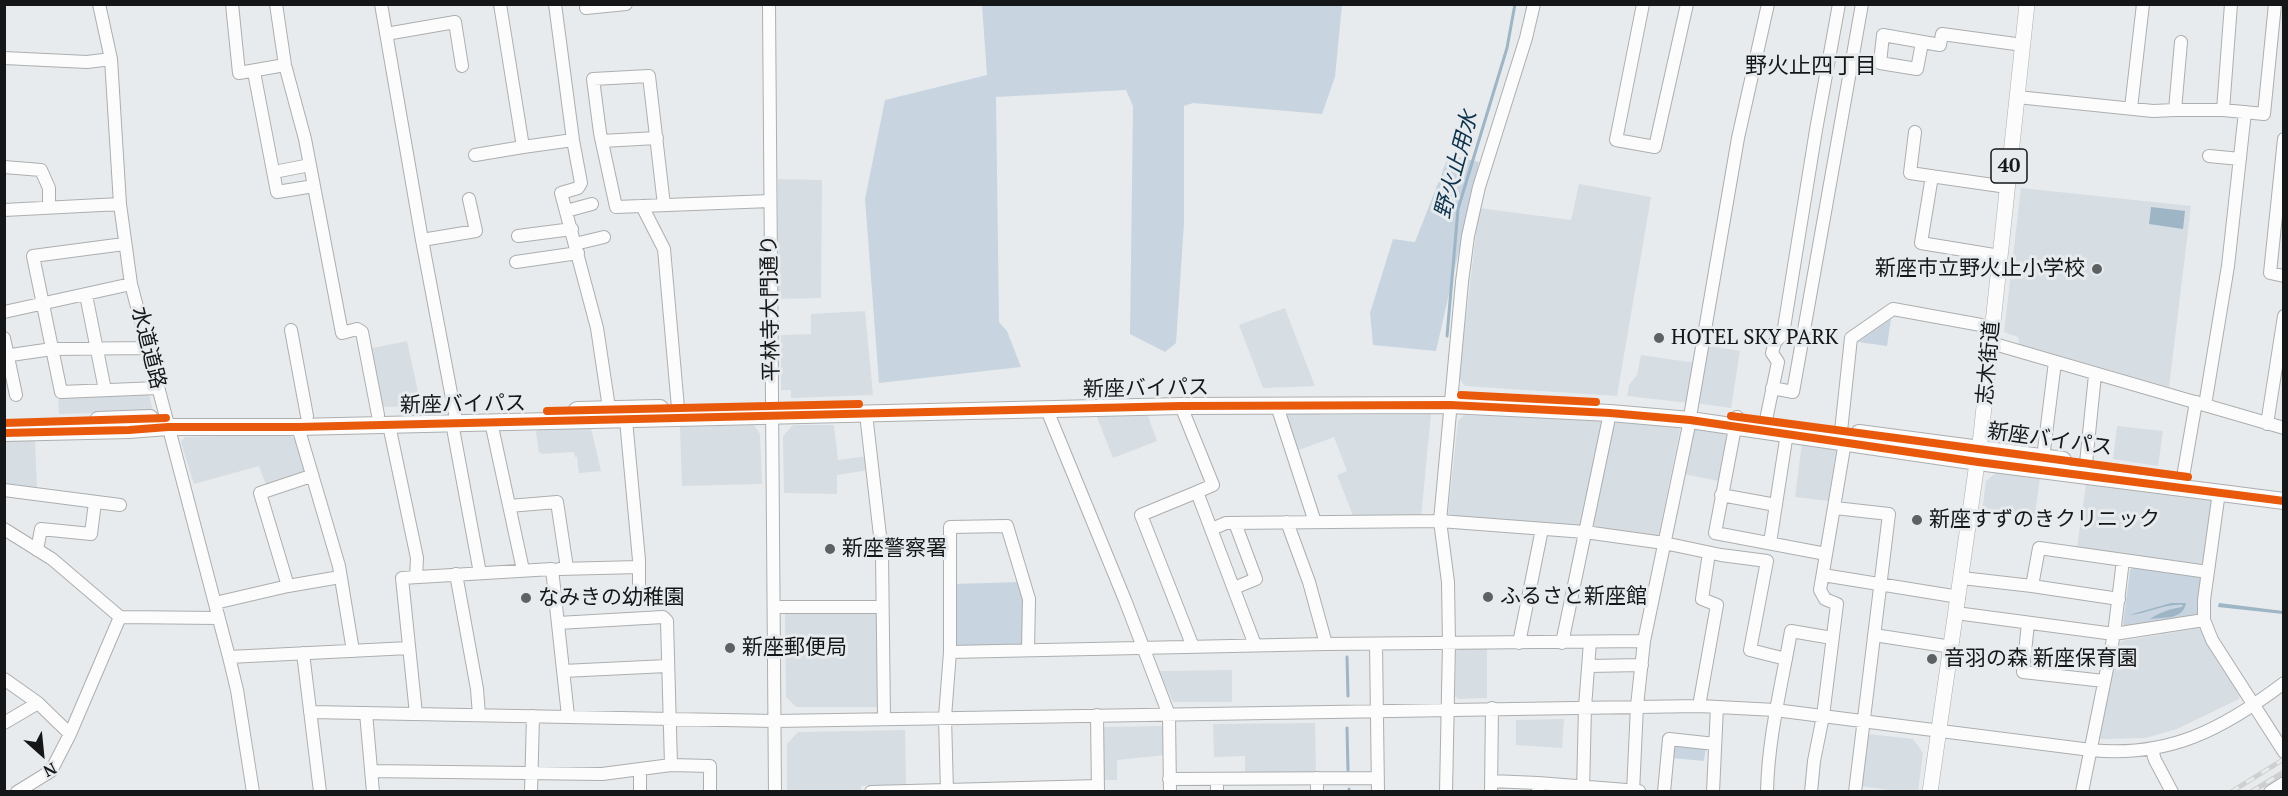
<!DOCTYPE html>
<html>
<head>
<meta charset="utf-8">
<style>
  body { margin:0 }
  #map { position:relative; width:2288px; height:796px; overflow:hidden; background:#e8ebed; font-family:"PT Serif",serif }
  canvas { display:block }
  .frame { position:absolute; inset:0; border:6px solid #141617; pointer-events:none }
  .north { position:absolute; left:12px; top:724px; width:60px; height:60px; -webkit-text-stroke:4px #e7ebee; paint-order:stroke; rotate:153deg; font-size:16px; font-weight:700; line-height:24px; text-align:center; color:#141617 }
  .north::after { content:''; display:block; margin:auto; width:21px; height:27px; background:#141617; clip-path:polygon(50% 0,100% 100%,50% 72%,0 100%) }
</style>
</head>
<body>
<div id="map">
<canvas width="2288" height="796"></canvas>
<div class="frame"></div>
<div class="north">N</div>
</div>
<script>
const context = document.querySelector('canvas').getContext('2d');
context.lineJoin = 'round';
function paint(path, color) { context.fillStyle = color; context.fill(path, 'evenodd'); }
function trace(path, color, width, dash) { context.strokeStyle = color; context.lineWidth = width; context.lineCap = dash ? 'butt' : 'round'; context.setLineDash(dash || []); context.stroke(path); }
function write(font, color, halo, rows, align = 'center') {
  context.font = font + ' "PT Serif","Noto Sans JP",serif'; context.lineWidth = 6; context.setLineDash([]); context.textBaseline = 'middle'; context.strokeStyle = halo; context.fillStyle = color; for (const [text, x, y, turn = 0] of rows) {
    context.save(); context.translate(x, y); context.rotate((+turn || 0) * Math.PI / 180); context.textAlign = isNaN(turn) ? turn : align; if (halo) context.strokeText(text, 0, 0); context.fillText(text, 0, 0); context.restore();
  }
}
const built = new Path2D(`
  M778,179L822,180L821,298L778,299Z
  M1579,184L1651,197L1617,396L1465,386L1459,378L1479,208L1571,220Z
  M2021,188L2191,206L2169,387L2019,344L2018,337L2004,332Z
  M1285,308L1292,327L1315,386L1263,388L1239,325Z
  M865,311L873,395L791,398V390H781V335L811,334V314Z
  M407,341L421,406L379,407L368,349Z
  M1704,345L1740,351L1731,408L1695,403Z
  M1641,355L1696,363L1689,403L1627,396L1629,385L1637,375Z
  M148,391L153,411L59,414L58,395Z
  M1290,412L1326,415L1431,414L1421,517L1354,518L1337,475L1347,471L1334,437L1296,451L1285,420Z
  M1464,415L1600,420L1602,423L1581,523L1578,526L1451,517L1448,514L1458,421Z
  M1148,416L1157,441L1113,458L1097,417Z
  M1617,421L1678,427L1680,430L1659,534L1656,536L1595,527L1593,524L1613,423Z
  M754,425L760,434L762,484L682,486L680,427Z
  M793,425H834L838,460L868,456L869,470L837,475V494L784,493L783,436Z
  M2117,426L2163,431L2158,466L2113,459Z
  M591,428L601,471L579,473L577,457H575L574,452L543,454L539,452L536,432L538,429Z
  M1694,429L1724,433L1727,437L1719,481L1683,474Z
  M288,434L295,439L304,470L301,475L266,485L259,466L194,484L181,442L185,437Z
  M35,440L37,490L5,486L4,441Z
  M1802,443L1834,447L1836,451L1829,501L1795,497Z
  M1997,472L2040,478L2034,520L1982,513L1986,481Z
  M2086,484L2210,499L2212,502L2205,562L2202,564L2077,548Z
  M876,610L879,613L880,704L877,707H796L786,697L785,614L788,611Z
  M2199,628L2203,630L2240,694L2239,699L2177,729L2145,738L2101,739L2099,736L2119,644L2122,641Z
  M1459,648H1487V698L1459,699L1455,696L1456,651Z
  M1232,670V702H1173L1159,671Z
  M1564,719L1562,748L1516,745V720Z
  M1315,723L1316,775L1245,776V756L1214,757L1213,724Z
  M1165,726L1166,755L1117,760V780H1102V729L1105,727Z
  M905,730L906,785L861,786V791H787V744L798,732Z
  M1868,734L1913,739L1923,753L1918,791H1897L1859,786Z`);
const green = new Path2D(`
  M982,5H1342L1335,77L1322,114L1193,103L1184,106V223L1176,343L1165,352L1130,334L1133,106L1126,90L996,97L999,322L1007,331L1021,367L879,383L865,199L885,100L987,75Z
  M1449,155L1479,162L1436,351L1373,345L1370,313L1393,239L1415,242Z
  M1891,319L1887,346L1858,342Z
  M2135,566L2201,575L2204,578L2200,616L2126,627L2123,624L2130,570Z
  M1019,582L1025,601L1024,642L1021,645L956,646L953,642V584Z
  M1675,744L1706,747L1704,761L1671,758L1672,747Z`);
const water = new Path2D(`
  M2151,207L2185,211L2183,229L2149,224Z
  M2171,603H2186C2183,620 2164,617 2150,619C2160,612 2170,609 2182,607L2183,605C2165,603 2148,614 2129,615Z
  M2219,603L2283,611V614L2218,607Z`);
const stream = new Path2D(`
  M1447,336L1458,209L1507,48L1515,4
  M1347,657L1348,696
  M1347,728L1348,770
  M1349,792V789`);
const minor = new Path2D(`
  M99,4L111,59L120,204L131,284L229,657L237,690L253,792
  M232,4L239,73L285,65
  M276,4L285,65L305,139L342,333L357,329L362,332L378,415
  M381,4L422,240L455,414
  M555,4L573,140L581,183L578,188L561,193L597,328L609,408
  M769,4L775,792
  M1643,4L1616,140L1655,147L1687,4
  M586,8L626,4
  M386,34L455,22L462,66
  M1922,43L1917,69L1880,63L1883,35L1940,45L1942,34L2023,45
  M4,58L87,62L111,59
  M254,72L277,192L314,186
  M2017,97L2153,111L2175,110L2181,42
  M2131,108L2143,4
  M2175,110H2223L2231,4
  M2223,110L2264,114L2275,4
  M1915,132L1910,173L2007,187
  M2284,139L2270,273L2284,276
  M602,141L657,138
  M523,147L573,140
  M475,155L523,147L500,4
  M2209,156L2240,159
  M4,167L41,170L49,188V208
  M274,172L310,165
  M1932,176L1921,243L2000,256
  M642,206L616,207L600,133L593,79L649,76L664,205
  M4,210L120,204
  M566,211L592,204
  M518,236L572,229
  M422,240L476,231L469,199
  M124,244L33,256L61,392L158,388
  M575,244L604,237
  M516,262L578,253
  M86,295L105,390
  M4,312L131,284
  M291,330L307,416
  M4,338L16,395
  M1991,343L2284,428
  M4,356L52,349L147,348
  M1772,388L1793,392L1862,4
  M2205,405L2228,266L2245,112
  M1181,406L1213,485L1197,492L1255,645
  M1277,406L1315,522
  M678,408L664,249L642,206L770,201
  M1047,410L1125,600L1169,715L1170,792
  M1691,411L1738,138L1768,4
  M866,414L882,553L884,718
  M1737,417L1715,533L1826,554
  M626,420L639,560V598
  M1766,420L1778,362L1772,353L1775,342L1783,334L1816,130L1839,4
  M491,422L523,570
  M452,423L480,573
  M2267,424L2284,316
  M389,425L417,558L416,577
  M298,427L339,566L353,651
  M1841,431L1851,338L1893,309L1992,327
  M2043,458L2055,362
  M2086,463L2095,375
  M2183,477L2196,402
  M4,490L120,505
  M2219,492L2204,600V620L2212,640L2284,752
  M1721,495L1776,505
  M509,506L557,502L567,568
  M1835,508L1889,514L1855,792
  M1287,522L1309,582L1326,644
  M4,529L52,559L120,617L218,618
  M1212,529L1226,523L1440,521L1585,532L1664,543L1721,555L1767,561L1750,650L1786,659
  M1770,543L1787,433
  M37,550L41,529L91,534L95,502
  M559,569L639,567
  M456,574L477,689L479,715
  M1823,575L1959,597
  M1962,578L2032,586L2039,548L2208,572
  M288,586L260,493L311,476
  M2032,586L2119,599
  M1234,588L1256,579L1235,523
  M215,603L288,586L340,577
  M774,607H882
  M1956,613L2114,634L2204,620
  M558,623L663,617L667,621L671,765L710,766V792
  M2028,623L2023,672L2104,681
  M1874,635L1952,647
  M1519,643L1542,529
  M1562,643L1610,413
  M1376,644L1378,792
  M1193,647L1141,515L1197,492
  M950,652L1326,644L1644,641
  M303,653L320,792
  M229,657L409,648
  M1589,666L1642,665
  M563,671L667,666
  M4,679L38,703L70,734
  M1699,706L1717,605L1702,599L1709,553
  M310,712L775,721L1699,706L1775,710L2091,750C2169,758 2223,729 2284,683
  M366,713L373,792
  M416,714L402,578L552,569L568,716
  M1097,715L1098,792
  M4,723L38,703
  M2152,750L2155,760L2172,792
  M640,769V792
  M371,771L602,774L671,765
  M1169,779L1378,778
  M1491,781L1538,783
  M17,792L51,771L70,734L120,617
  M531,792L533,716
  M871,792L1098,786
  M947,792L945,717L950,652V527L1007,526L1029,599L1028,649
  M1217,792V779
  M1317,792V778
  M1446,792L1449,643L1448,582L1440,521L1462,282L1468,236L1479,187L1526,38L1534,4
  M1491,792L1492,708
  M1538,792V783L1639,791
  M1583,792L1585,707L1590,642
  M1633,792L1637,706L1644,641L1690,420
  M1664,792L1669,739L1715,744
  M1713,792L1717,707
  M1767,792C1768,737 1782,684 1791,631L1832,638
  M1811,792L1814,761L1823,716L1837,604L1825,599L1820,590L1845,442
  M2082,792L2114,634L2123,560
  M2270,792L2284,783`);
const major = new Path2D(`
  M1930,792L1981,435L2027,4`);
const highway = new Path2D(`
  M577,410L660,408
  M98,420L150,418
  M4,433L129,430L168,427H298L1181,406L1450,405L1610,413L1690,420L1978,462L2284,501
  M1859,433L2063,460`);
const rail = new Path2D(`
  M2231,792L2284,759
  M2251,792L2284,772`);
const cycleway = new Path2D(`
  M1461,395L1596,402
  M547,411L859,404
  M1731,416L2188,477
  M4,423L166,418
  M4,433L129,430L168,427H298L1181,406L1450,405L1610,413L1690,420L1978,462L2284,501`);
const markers = [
  [2097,269,6,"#5e6162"],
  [1659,338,6,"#5e6162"],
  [1917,520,6,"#5e6162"],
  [830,549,6,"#5e6162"],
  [1488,597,6,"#5e6162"],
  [526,598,6,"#5e6162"],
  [730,648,6,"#5e6162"],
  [1932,659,6,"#5e6162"]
];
const shields = [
  [2009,166,36]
];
const shieldNames = [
  ["40",2009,166]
];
const poiNames = [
  ["新座市立野火止小学校",2085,269,"right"],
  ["HOTEL SKY PARK",1671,338],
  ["新座すずのきクリニック",1929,520],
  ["新座警察署",842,549],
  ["ふるさと新座館",1500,597],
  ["なみきの幼稚園",538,598],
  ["新座郵便局",742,648],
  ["音羽の森 新座保育園",1944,659]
];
const streetNames = [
  ["平林寺大門通り",771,308,-91],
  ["水道道路",148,348,76],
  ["志木街道",1989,363,-85],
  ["新座バイパス",1146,389,-1],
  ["新座バイパス",463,405,-1],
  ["新座バイパス",2050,440,8]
];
const neighbourhoodNames = [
  ["野火止四丁目",1811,67]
];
const waterNames = [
  ["野火止用水",1457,165,-75]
];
paint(built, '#d6dde3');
paint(green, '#c8d5e0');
paint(water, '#9eb5c6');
trace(stream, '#9eb5c6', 3);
trace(minor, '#acaeaf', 14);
trace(major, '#acaeaf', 16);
trace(highway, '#acaeaf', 18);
trace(minor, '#fcfcfc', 12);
trace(major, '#fcfcfc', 15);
trace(highway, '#fcfcfc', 16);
trace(rail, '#cecfcf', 5);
trace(rail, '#e7ebee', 3, [9]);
trace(cycleway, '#e8590c', 8);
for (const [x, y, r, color] of markers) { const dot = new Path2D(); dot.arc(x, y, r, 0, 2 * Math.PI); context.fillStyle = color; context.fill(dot); trace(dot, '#e7ebee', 2); }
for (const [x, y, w] of shields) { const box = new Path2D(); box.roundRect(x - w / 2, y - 17, w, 34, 4.5); context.fillStyle = '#e7ebee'; context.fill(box); trace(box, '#141617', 1.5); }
write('bold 20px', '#141617', null, shieldNames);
write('21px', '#141617', '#e7ebee', poiNames, 'left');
write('21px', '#141617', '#e7ebee', streetNames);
write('22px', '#141617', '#e7ebee', neighbourhoodNames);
write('italic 22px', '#0c334d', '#e7ebee', waterNames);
</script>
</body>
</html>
